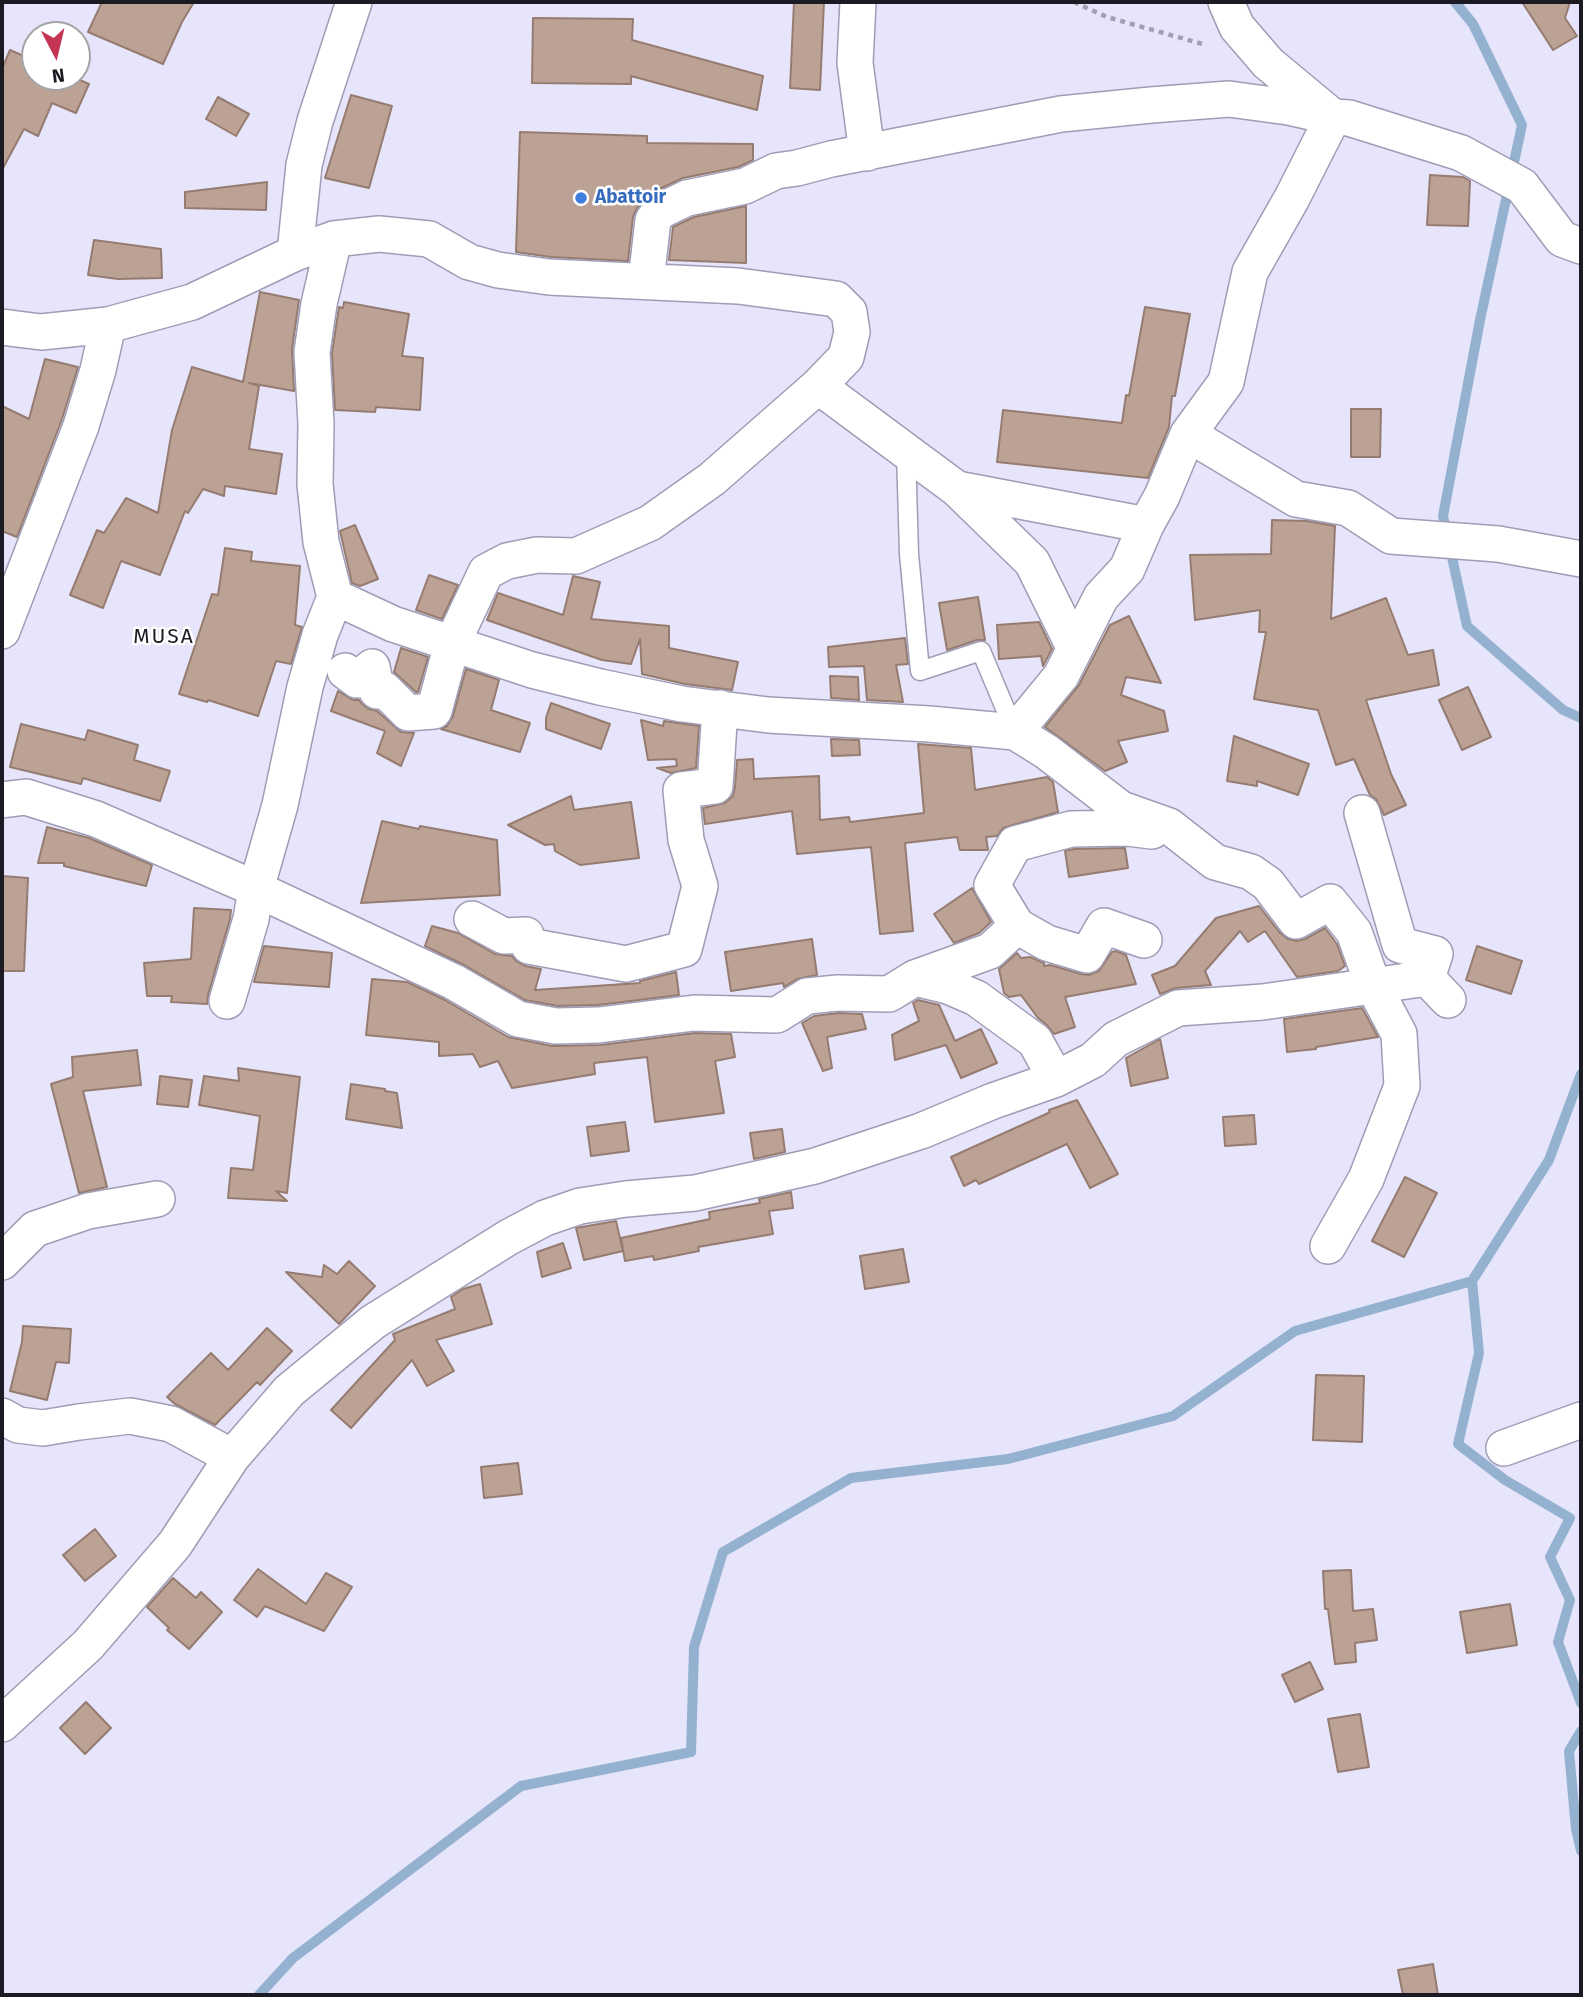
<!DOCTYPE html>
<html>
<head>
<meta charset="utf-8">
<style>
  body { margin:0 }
  #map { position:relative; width:1583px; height:1997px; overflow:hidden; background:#e7e5fb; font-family:"Fira Sans",sans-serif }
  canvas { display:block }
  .frame { position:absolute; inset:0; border:4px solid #1c1b24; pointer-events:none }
  .north { position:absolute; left:21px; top:21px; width:70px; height:70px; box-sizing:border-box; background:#fff; border:2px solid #a4a4a7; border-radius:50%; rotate:173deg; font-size:19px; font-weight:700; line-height:28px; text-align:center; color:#1c1b24 }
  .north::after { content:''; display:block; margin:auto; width:24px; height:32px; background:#c43453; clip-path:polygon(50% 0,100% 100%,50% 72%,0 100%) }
</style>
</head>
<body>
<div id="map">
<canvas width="1583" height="1997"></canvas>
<div class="frame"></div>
<div class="north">N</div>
</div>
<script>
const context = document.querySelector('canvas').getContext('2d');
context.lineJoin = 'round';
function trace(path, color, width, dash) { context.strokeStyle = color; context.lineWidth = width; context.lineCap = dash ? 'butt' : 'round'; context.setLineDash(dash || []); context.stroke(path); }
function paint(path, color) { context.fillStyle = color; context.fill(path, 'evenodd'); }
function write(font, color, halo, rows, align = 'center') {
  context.font = font + ' "Fira Sans",sans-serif'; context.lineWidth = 5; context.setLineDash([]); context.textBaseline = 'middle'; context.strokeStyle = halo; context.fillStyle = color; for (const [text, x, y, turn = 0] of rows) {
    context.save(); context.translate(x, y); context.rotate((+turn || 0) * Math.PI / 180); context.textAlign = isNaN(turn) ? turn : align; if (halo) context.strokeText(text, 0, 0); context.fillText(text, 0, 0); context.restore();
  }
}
const stream = new Path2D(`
  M1455,2L1473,24L1522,125L1480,320L1443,516L1467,626L1563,710L1581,718
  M1581,1074L1549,1160L1472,1281L1479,1353L1458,1444L1505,1480L1570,1518L1550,1557L1570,1600L1558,1642L1581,1703
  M1581,1731L1569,1751L1576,1829L1581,1851
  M259,1995L293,1958L521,1786L691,1752L694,1647L723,1552L851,1478L1008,1459L1173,1416L1295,1331L1472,1281`);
const building = new Path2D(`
  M102,2H194L182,22L163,64L88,32Z
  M794,2H824L820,90L790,88Z
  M1522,2H1570L1565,18L1577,36L1553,50Z
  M533,18L633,19L632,40L763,76L757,110L631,76V84L532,83Z
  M10,50L35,61V77H73L89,84L76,113L52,103L38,136L24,129L2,170V69Z
  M351,95L392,106L369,188L325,178Z
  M218,97L249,114L236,136L206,119Z
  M520,132L647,136V143L753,144V160L738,167L683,178L651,193L637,208L633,217L628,261L551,257L516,252Z
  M1430,175L1463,177L1470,181L1468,226L1427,225Z
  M267,182L266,210L185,208V192Z
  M746,206V263L669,260L673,227L694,217Z
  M94,240L161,249L162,278L118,279L88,275Z
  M260,292L299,300L292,349L294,391L249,383L259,386L249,449L282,454L276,494L225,486L224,496L203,489L188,513L185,511L160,575L121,561L103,608L70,595L97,530L104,533L126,498L158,513L172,430L192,367L243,382Z
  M344,302L409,314L402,356L423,358L420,410L376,407L375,412L335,410L332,353L339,307L343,308Z
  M1145,307L1190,314L1175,396H1172L1169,427L1148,478L997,462L1003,410L1122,423L1126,395L1129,396Z
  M45,359L78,367L62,419L17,537L2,531V406L29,419Z
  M1351,409H1381L1380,457H1351Z
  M1272,520L1307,521L1335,526L1331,619L1386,598L1408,655L1433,650L1439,685L1366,700L1391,774L1406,805L1384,815L1376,799L1370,795L1354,759L1336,765L1318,710L1254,699L1266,632H1259L1260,610L1195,620L1190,555L1271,554Z
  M355,525L378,579L360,586L352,583L340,531Z
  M225,548L252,552L251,561L300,566L295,625L302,627L291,664L276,661L258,716L208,700L207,702L179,694L212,594L218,595Z
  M429,575L458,585L442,619L416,610Z
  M573,576L600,582L591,619L669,626V648L738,662L732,690L685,684L642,674L640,639L631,664L602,660L487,620L498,593L563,615Z
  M978,597L985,640H977L947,650L939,603Z
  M1129,616L1161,683L1126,677L1121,695L1164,711L1168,731L1118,741L1127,762L1105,771L1045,727L1079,685L1110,625Z
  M1039,622L1052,649L1043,666L1041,656L999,659L997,625Z
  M905,638L908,664L896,665L903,702L867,700L864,666L829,667L828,647Z
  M401,648L428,657L418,692H416L394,672Z
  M466,669L499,680L491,710L530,723L520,752L441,729L447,726L453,716Z
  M830,676L858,677L859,700L831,698Z
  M1468,687L1491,737L1462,750L1439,700Z
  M338,691L353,700H359L362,704L369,709L377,711L401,732L414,733L401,766L377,753L385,731L331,711Z
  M551,703L610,724L601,749L546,729V718Z
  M641,720L663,726L664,721L699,726L696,768L671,773L657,768L677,766L676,759L648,760Z
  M21,724L85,740L88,730L138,745L134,760L170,771L160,801L83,778L81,784L10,767Z
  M1234,736L1309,764L1298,795L1257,781V786L1227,781Z
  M831,739L859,740L860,755L832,756Z
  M918,744L971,748L975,790L1047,777L1053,782L1058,812L1003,828L997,836L986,837L988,850H960L957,837L905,843L913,931L880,934L871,847L797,854L792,811L705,824L703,808L725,803L733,796L735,787L737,760L753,759L754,779L819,776L820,820L849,817L850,822L924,813Z
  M571,796L574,810L631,802L639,858L580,865L555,851L554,844L545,845L508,825Z
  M382,821L419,829L420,826L497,840L500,895L361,903Z
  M47,827L89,838L152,865L146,886L64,866V863H38Z
  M1125,848L1128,868L1069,877L1065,851L1074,849Z
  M2,876L28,878L24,971H2Z
  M972,888L991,922L979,933L954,943L934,914Z
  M1259,906L1280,933L1288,939L1297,941L1305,939L1325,928L1337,944L1345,966L1338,971L1297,977L1265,931L1248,942L1240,931L1205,971L1211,985L1176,988L1160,994L1152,975L1175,966L1216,918Z
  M194,908L231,910L230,919L208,995L207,1004L171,1002L172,996H147L144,963L191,959Z
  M432,926L458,933L495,954L512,956L516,961L525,966L541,969L535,990L640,983V981L676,972L679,995L598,1005L558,1006L525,1000L464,965L425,946Z
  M812,939L817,975L797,979L784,987L783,983L731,991L725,952Z
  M264,946L332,953L329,987L254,982Z
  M1477,946L1522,961L1511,994L1466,980Z
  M1116,951L1126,955L1136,984L1065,997L1075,1027L1054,1034L1047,1025L1038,1018L1021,995L1009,997L1004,993L999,969L1017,953L1021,958L1030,957L1044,963V966L1050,965L1081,974L1089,975L1099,971L1112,952Z
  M372,979L407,982L445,1000L508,1037L552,1046L601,1045L695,1033L731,1034L735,1057L715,1061L724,1113L655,1122L647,1057L594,1063L595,1074L512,1088L498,1061L480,1067L473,1054L439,1056V1042L366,1035Z
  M918,1000L939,1005L955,1041L981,1029L997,1063L961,1078L946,1045L895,1060L892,1035L919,1021L913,1003Z
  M1362,1008L1378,1037L1316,1047V1049L1287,1052L1284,1019Z
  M839,1013L862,1014L866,1029L827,1037L832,1068L823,1071L802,1023L814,1016Z
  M1160,1039L1168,1078L1131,1086L1126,1058Z
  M137,1050L141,1085L83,1091L107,1187L79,1193L51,1084L73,1077L72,1057Z
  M238,1068L300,1077L287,1193L276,1191L287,1201L228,1198L231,1168L253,1170L260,1116L199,1105L204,1076L239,1081Z
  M160,1076L192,1080L188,1107L157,1104Z
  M351,1084L385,1089V1091L397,1093L402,1128L346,1119Z
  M1077,1100L1118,1174L1090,1188L1067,1144L979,1184L976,1180L964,1186L951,1157L1044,1115L1050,1112L1049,1110Z
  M1254,1115L1256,1144L1225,1146L1223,1117Z
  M625,1122L629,1151L591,1156L587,1127Z
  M782,1129L785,1152L754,1159L750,1133Z
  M1405,1177L1437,1193L1404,1257L1372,1241Z
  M791,1192L793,1208L769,1211L773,1234L698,1247L699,1251L654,1260L653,1256L625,1261L621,1238L710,1219L709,1212L760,1203L759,1199Z
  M616,1221L623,1251L584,1260L576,1228Z
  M563,1243L571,1268L542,1277L537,1252Z
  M903,1249L909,1282L865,1289L860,1256Z
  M349,1261L375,1286L339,1324L286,1272L322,1277L324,1265L337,1274Z
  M480,1284L492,1324L436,1340L454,1371L427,1386L412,1360L351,1428L331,1410L395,1340L393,1334L455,1309L451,1297L463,1289Z
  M23,1326L71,1329L69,1363L56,1362L47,1400L10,1391L22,1342Z
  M267,1328L292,1351L260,1385L257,1382L215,1425L175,1404L167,1397L211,1353L228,1370Z
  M1316,1375L1364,1376L1362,1442L1313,1440Z
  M518,1463L522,1494L484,1498L481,1467Z
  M95,1529L116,1556L85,1581L63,1555Z
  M258,1569L306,1604L326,1573L352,1587L324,1631L265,1606L257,1617L234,1600Z
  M1351,1570L1353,1611L1373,1609L1377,1640L1355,1643L1356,1662L1335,1664L1328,1609H1325L1323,1571Z
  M173,1578L196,1598L201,1592L222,1612L189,1649L167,1630L169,1628L147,1607Z
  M1510,1604L1517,1645L1467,1653L1460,1612Z
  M1310,1662L1323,1689L1295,1702L1282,1675Z
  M86,1702L111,1728L85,1754L60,1728Z
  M1360,1714L1369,1767L1338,1772L1328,1719Z
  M1433,1964L1438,1995H1403L1398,1970Z`);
const path = new Path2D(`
  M1074,2L1107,17L1206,45`);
const service = new Path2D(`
  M906,452L909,554L920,671L981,651L1015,732`);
const minor = new Path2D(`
  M858,2L855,63L867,153
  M334,239L319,304L312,352L316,424L315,484L321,542L335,597L393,624L532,670L600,687L682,704L768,715L929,724L1015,732L1047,752L1121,809L1169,826L1215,862L1251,872L1268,884L1296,921L1330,902L1354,932L1373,985L1399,1034L1402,1086L1366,1179L1328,1246
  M295,253L304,165L315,121L354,2
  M646,281L653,220L660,211L687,198L745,186L776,171L797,168L831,159L1061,114L1151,105L1229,99L1288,107L1333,117L1349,118L1461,153L1522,186L1562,239L1581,246
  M2,327L41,332L108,325L192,302L295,253L334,239L379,234L429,239L469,262L498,270L549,277L738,286L836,299L849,312L852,332L846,357L818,386L712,479L650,523L576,556L537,555L507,561L486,572L452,644L434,711L408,713L385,690L377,691L372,667L357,680L345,671
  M818,386L957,489L1146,525
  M1188,434L1296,499L1348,508L1391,536L1498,544L1581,559
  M957,489L1032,562L1075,649
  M2,631L81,426L98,370L108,325
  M1015,732L1061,676L1101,597L1127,569L1146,525L1162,496L1188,434L1226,382L1250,272L1292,198L1333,117L1268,63L1237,27L1226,2
  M2,800L26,797L96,819L256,889L454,982L518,1019L556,1026L599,1025L694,1013L777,1015L807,996L838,993L889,994L915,978L948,986L976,998L1035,1041L1056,1079
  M1362,813L1400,945L1435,954L1427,978
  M472,919L504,936L526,935L529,946L626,964L684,949L700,886L686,840L681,790L715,786L720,708
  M1017,926L1047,943L1087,955L1104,926L1144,940
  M915,978L990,951L1017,926L992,885L1015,844L1071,829L1127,828L1152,831
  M227,1001L251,919L256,889L280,805L305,687L320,635L335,597
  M2,1262L35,1229L88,1211L157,1199
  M2,1416L18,1425L43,1428L79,1422L130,1416L171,1424L232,1457
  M1504,1448L1581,1420
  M2,1724L88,1645L175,1544L232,1457L289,1391L373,1322L509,1237L545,1218L580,1206L626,1199L695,1193L815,1166L921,1131L993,1101L1056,1079L1093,1060L1116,1039L1178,1008L1263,1002L1427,978L1448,1000`);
const markers = [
  [581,198,7,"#3f7fe0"]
];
const shopNames = [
  ["Abattoir",595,198]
];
const neighbourhoodNames = [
  ["MUSA",164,637]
];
trace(stream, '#94b1d0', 10);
paint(building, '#bca295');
trace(building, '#967c70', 2);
trace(service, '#9f9cb5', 21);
trace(minor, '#9f9cb5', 38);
trace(path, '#a19fb1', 4.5, [5, 5]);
trace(service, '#fff', 18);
trace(minor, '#fff', 35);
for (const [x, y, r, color] of markers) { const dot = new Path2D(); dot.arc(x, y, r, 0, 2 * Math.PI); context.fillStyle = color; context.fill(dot); trace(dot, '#fff', 2.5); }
write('bold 19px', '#366cbe', '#fff', shopNames, 'left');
context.letterSpacing = '2px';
write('21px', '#1c1b24', '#fff', neighbourhoodNames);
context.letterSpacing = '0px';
</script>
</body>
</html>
